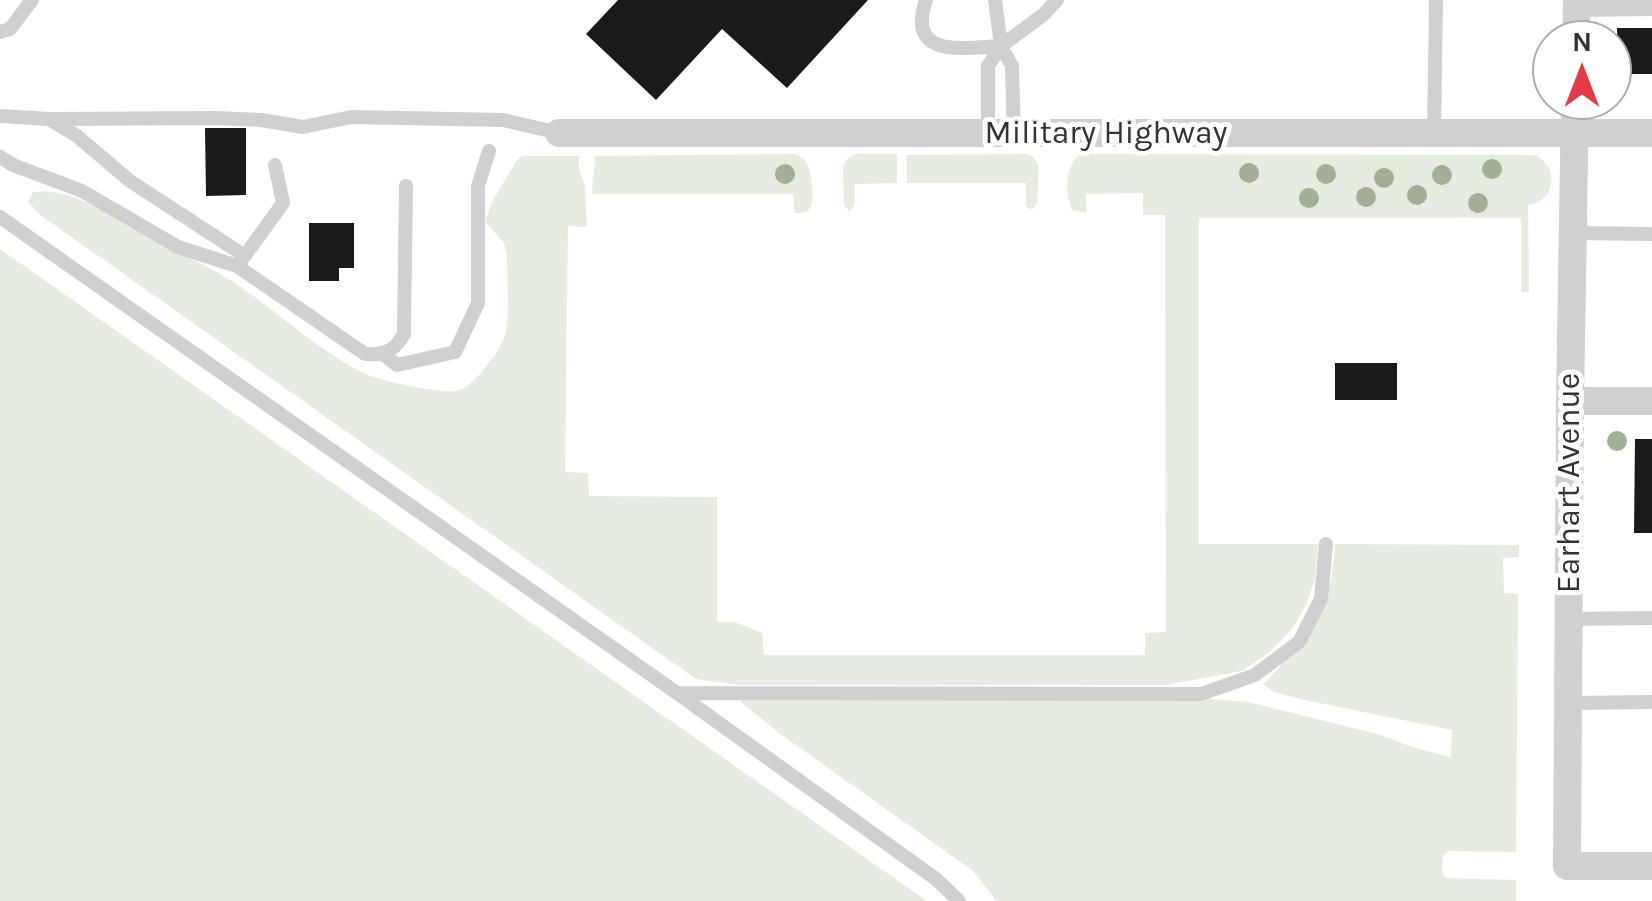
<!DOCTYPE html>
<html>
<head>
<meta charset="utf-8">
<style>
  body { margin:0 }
  #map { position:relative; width:1652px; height:901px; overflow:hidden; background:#fff; font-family:Karla,sans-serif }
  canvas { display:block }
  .north { position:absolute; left:1532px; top:20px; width:100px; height:100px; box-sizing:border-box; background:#fff; border:2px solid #adadad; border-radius:50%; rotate:0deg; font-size:28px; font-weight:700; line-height:40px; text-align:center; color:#333 }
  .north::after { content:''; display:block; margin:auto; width:35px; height:45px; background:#e63946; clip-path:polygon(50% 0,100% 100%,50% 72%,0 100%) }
</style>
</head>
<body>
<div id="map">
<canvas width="1652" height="901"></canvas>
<div class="north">N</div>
</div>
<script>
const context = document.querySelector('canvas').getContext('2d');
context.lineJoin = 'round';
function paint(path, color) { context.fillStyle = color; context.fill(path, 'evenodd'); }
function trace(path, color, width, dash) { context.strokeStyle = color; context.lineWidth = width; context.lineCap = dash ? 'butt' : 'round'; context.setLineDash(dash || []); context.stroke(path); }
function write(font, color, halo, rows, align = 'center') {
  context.font = font + ' Karla,sans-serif'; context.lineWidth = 10; context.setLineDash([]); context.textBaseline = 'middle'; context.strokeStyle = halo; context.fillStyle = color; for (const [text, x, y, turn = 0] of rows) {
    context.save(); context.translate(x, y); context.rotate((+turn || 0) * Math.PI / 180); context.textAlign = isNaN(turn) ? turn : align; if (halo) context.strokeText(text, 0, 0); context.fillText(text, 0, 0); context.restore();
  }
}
const green = new Path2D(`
  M796,154C799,156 802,157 804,159C811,166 816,200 810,208C806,214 801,213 795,213L793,194H593C590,181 596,170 595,156Z
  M856,154H897V183L855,184V205L849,212L844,204L843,167L847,159Z
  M1027,154L1033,157L1039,166L1037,203L1032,210L1026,206V183H907V155Z
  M1081,154L1533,155C1557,161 1560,200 1528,205L1529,292H1521V218H1199V544H1318L1315,579L1306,605L1292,629L1270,652L1242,671L1165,685H736L696,679L39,214L28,201L33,192C74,187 110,216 144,235C173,252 204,263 232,281C276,310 316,349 363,373C380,381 444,395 460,390C475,385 503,347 506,332C510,313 507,276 507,255L504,243L485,222L492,202L517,160L522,156H579V169L585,186L587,227L568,226L565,472L588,473L589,496L717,497V622H735L762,633L764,655H1145V633L1166,632L1165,215H1143V193L1086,194V213L1072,210C1065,193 1064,165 1081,154Z
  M0,249L924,899L926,901H0Z
  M1335,544L1519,545V557L1503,558L1504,593L1518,594L1516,852L1448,851L1443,856L1442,871L1445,878L1516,880V901H997L973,871L779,733L740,701L750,697H1188L1248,702L1381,735L1412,747L1451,757L1452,730L1300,699L1274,692L1263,684C1286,662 1312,629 1325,600C1332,584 1334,562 1335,544Z`);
const building = new Path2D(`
  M618,0H868L787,88L722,29L656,100L586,34Z
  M1617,28H1652V74H1618Z
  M205,128H246V195L206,196Z
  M309,223H354V268H339V281H309Z
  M1335,363H1397V400H1335Z
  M1635,439H1652V533H1634Z`);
const service = new Path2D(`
  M926,0C906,59 964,48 1001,46L988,66V134
  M995,0L1001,46L1012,66L1014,135
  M0,32L10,29L32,0
  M1001,46L1043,15L1057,0
  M0,116L49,119L215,118L261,120L303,127L351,117L503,120L559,133
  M49,119L77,136L130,181L245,256
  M1434,134L1436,0
  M0,157L13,165L82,191L178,247L237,266L365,354C384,355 394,352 404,334L406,186
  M0,217L677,693L936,879L959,901
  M1573,233L1652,234
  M241,261L283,203L275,165
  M384,355L397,365L455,352L478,303V186L489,151
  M1569,619L1652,618
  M677,693L1201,694L1255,675L1299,642L1321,599L1326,544
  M1568,703L1652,702`);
const minor = new Path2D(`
  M1577,3L1652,2
  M1576,40L1577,0
  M1575,100L1570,401L1567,866H1652
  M559,133H1652
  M1570,401H1652`);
const trees = [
  [1492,169],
  [1249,173],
  [785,174],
  [1326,174],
  [1442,175],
  [1384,178],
  [1417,195],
  [1366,197],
  [1309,198],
  [1478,203],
  [1617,441]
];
const streetNames = [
  ["Military Highway",1106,134],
  ["Earhart Avenue",1570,483,-90]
];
paint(green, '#e6ecdf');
paint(building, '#1a1a1a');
trace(service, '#d0d0d0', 14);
trace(minor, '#d0d0d0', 28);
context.fillStyle = '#a2b095';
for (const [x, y] of trees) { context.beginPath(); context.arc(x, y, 10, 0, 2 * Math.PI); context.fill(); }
write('32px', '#333', '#fff', streetNames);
</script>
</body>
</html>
